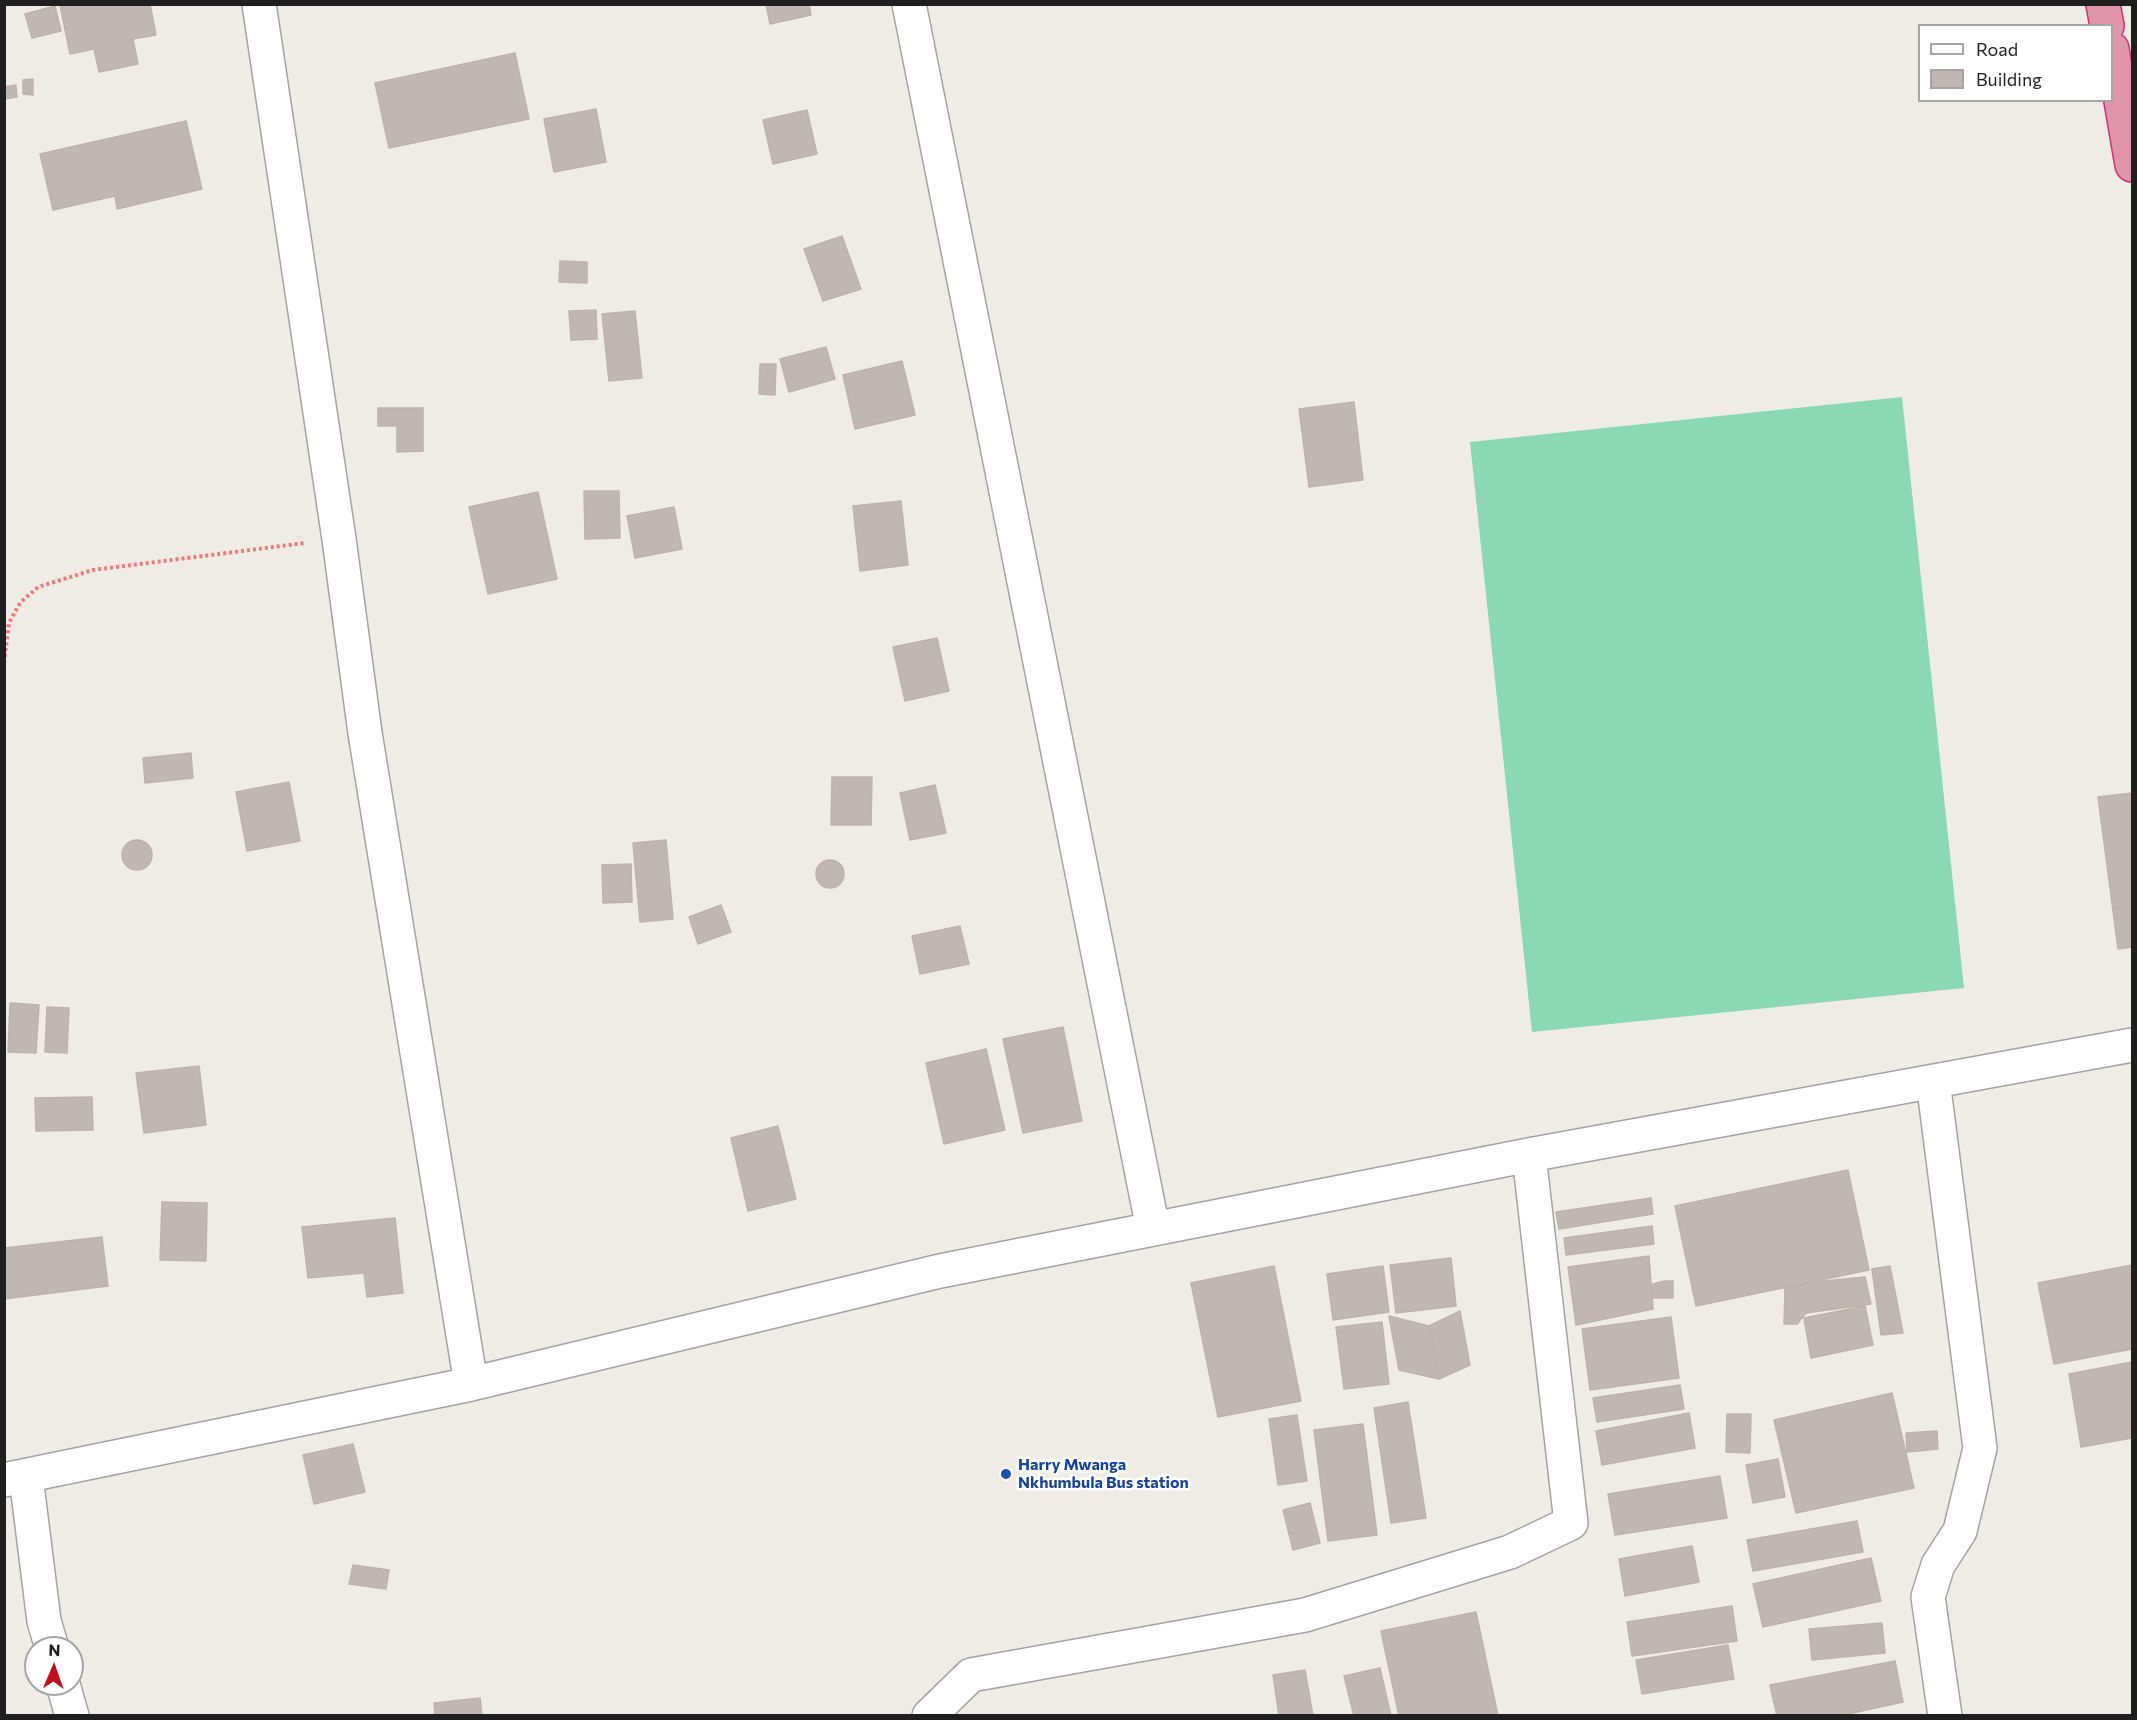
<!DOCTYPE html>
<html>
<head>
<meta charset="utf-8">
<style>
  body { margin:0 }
  #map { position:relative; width:2137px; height:1720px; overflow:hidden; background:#efece6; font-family:Commissioner,sans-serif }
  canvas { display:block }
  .frame { position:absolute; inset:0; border:6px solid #1f1f1f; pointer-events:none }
  .legend { position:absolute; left:1918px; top:24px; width:195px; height:78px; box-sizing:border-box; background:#fff; border:2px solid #a5a5a5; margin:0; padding:8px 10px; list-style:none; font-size:18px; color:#1f1f1f }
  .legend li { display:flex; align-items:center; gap:12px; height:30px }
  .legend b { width:30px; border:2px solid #a5a5a5 }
  .north { position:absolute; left:24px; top:1636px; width:60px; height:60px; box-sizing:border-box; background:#fff; border:2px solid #a5a5a5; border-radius:50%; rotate:2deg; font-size:16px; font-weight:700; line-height:24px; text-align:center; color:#1f1f1f }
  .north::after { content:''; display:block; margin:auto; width:21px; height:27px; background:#bf101e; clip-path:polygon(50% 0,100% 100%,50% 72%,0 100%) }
</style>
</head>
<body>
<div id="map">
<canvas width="2137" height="1720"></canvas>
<div class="frame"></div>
<ul class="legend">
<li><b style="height:8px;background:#fff"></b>Road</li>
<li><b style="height:16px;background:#c0b7b3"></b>Building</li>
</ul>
<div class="north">N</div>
</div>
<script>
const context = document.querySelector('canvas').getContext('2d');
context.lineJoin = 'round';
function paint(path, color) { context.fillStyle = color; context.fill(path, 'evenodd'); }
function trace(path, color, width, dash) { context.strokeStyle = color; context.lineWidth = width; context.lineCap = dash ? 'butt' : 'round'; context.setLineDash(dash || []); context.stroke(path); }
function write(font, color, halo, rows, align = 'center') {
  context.font = font + ' Commissioner,sans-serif'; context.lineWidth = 5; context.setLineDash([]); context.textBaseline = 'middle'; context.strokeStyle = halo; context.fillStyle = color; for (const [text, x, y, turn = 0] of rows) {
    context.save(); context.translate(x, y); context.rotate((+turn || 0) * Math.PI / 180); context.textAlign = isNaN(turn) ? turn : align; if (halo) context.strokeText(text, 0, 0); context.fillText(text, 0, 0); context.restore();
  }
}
const pitch = new Path2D(`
  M1902,397L1964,988L1532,1032L1470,442Z`);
const building = new Path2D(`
  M150,4L156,35L133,39L138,64L99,72L94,49L70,54L60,5Z
  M766,4H809L811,15L770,24Z
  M55,6L61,31L32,38L25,14Z
  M515,53L529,119L389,148L375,83Z
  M33,79V95L23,94V80Z
  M16,85L17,97L4,99V87Z
  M596,109L606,162L554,172L544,119Z
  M807,110L817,154L773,164L763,120Z
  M186,121L202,189L117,209L115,196L53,210L40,154Z
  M842,236L861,289L823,301L804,249Z
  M560,261L587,262V283L559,282Z
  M596,310L597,339L571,340L569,311Z
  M635,311L642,378L609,381L602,314Z
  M826,347L835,379L789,392L780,359Z
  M902,361L915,415L855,429L843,375Z
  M760,364H776L775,395L759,394Z
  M1354,402L1363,480L1309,487L1299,409Z
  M378,408H423V451L397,452V426H378Z
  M584,491H619L620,538L585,539Z
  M538,492L557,579L488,594L469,507Z
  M901,501L908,565L860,571L853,506Z
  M674,507L682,549L635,558L627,516Z
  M937,638L949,691L905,701L893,647Z
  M191,753L193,778L145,783L143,758Z
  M832,777H872L871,825H831Z
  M289,782L300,841L247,851L236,792Z
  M935,785L946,833L910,840L900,793Z
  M2132,793V947L2118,949L2098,797Z
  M122 855a15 15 0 1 1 30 0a15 15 0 1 1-30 0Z
  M666,840L673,919L640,922L633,843Z
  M816 874a14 14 0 1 1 28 0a14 14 0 1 1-28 0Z
  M631,864L632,902L603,903L602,865Z
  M721,905L731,932L698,944L689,917Z
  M960,926L969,964L920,974L912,936Z
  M10,1003L39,1005L36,1053L8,1052Z
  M47,1007L69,1008L67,1053L45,1052Z
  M1063,1027L1082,1121L1023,1133L1003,1039Z
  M986,1049L1005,1130L944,1144L926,1063Z
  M199,1066L206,1125L144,1133L136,1073Z
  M92,1097L93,1130L36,1131L35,1098Z
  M778,1126L796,1199L748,1211L731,1138Z
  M1848,1170L1869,1270L1696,1306L1675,1206Z
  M1651,1198L1653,1214L1559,1229L1556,1212Z
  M162,1202L207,1203L206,1261L160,1260Z
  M395,1218L403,1293L367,1297L364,1273L308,1278L302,1227Z
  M1652,1226L1654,1244L1566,1255L1564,1238Z
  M102,1237L108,1286L4,1299V1248Z
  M1649,1256L1653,1309L1576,1325L1568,1267Z
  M1451,1258L1456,1306L1396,1313L1390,1265Z
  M2132,1265V1349L2054,1364L2038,1283Z
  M1274,1266L1301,1401L1218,1417L1191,1283Z
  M1383,1266L1389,1312L1333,1320L1327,1274Z
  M1890,1266L1903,1333L1881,1335L1872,1269Z
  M1865,1277L1871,1304L1806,1313L1797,1324H1784L1785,1289L1824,1281Z
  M1664,1281H1673V1298H1653V1284Z
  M1865,1306L1873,1345L1811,1358L1804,1318Z
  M1460,1311L1470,1365L1439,1379L1429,1326Z
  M1389,1316L1429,1326L1439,1379L1399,1370Z
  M1671,1317L1679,1378L1590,1390L1582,1329Z
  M1382,1322L1389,1384L1344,1389L1336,1327Z
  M2132,1362V1438L2081,1447L2069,1374Z
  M1680,1385L1684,1409L1597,1422L1593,1398Z
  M1892,1393L1914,1488L1796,1513L1774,1420Z
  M1408,1402L1426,1518L1391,1523L1374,1408Z
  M1689,1413L1695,1448L1602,1465L1596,1431Z
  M1727,1414H1751L1750,1453L1726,1452Z
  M1297,1415L1307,1481L1278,1485L1269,1419Z
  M1363,1424L1377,1535L1328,1541L1314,1430Z
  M1937,1431L1938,1449L1907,1452L1906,1433Z
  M353,1444L365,1492L314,1504L303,1455Z
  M1778,1459L1785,1497L1753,1503L1746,1465Z
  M1720,1476L1727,1518L1615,1535L1608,1494Z
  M1310,1503L1320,1543L1293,1550L1283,1510Z
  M1857,1521L1863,1552L1753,1571L1747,1540Z
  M1692,1546L1699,1582L1625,1596L1619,1559Z
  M1871,1558L1881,1601L1763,1627L1753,1584Z
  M353,1565L389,1570L386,1589L349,1584Z
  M1732,1606L1737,1641L1632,1656L1627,1622Z
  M1476,1612L1498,1716H1399L1381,1631Z
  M1882,1623L1885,1653L1812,1660L1809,1629Z
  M1728,1645L1734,1679L1642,1694L1636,1660Z
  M1895,1661L1903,1702L1839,1716H1777L1770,1685Z
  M1380,1668L1391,1716H1354L1344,1676Z
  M1305,1670L1313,1716H1279L1273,1675Z
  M480,1698L482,1716H435L434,1703Z`);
const path = new Path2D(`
  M4,663L9,623L20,603L38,587L93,570L305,543`);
const minor = new Path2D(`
  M259,4L339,539L365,733L471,1384
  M909,4L1153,1229
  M1933,1081L1980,1448L1960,1531L1938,1565L1928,1597L1945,1716
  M26,1477L44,1621L52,1648
  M4,1480L471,1384L940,1271L1529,1155L2132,1045
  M63,1684L72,1716
  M929,1716L971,1675L1305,1615L1510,1552L1571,1523L1529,1155`);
const highway = new Path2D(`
  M2103,4L2107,26
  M2112,49L2132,165`);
const markers = [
  [1006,1474,6,"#1a4fb4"]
];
const transitNames = [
  ["Harry Mwanga",1018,1465],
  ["Nkhumbula Bus station",1018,1483]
];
paint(pitch, '#8bd8b4');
paint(building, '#c0b7b3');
trace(building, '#c0b2aa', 1.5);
trace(minor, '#a3a3a3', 36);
trace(highway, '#cd3374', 36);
trace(path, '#ef7b78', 4, [3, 3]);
trace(minor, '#fff', 33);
trace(highway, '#e094a9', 33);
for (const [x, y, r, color] of markers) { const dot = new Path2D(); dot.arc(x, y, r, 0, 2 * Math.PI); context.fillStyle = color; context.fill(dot); trace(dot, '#fff', 2); }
write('bold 16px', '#164399', '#fff', transitNames, 'left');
</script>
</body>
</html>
